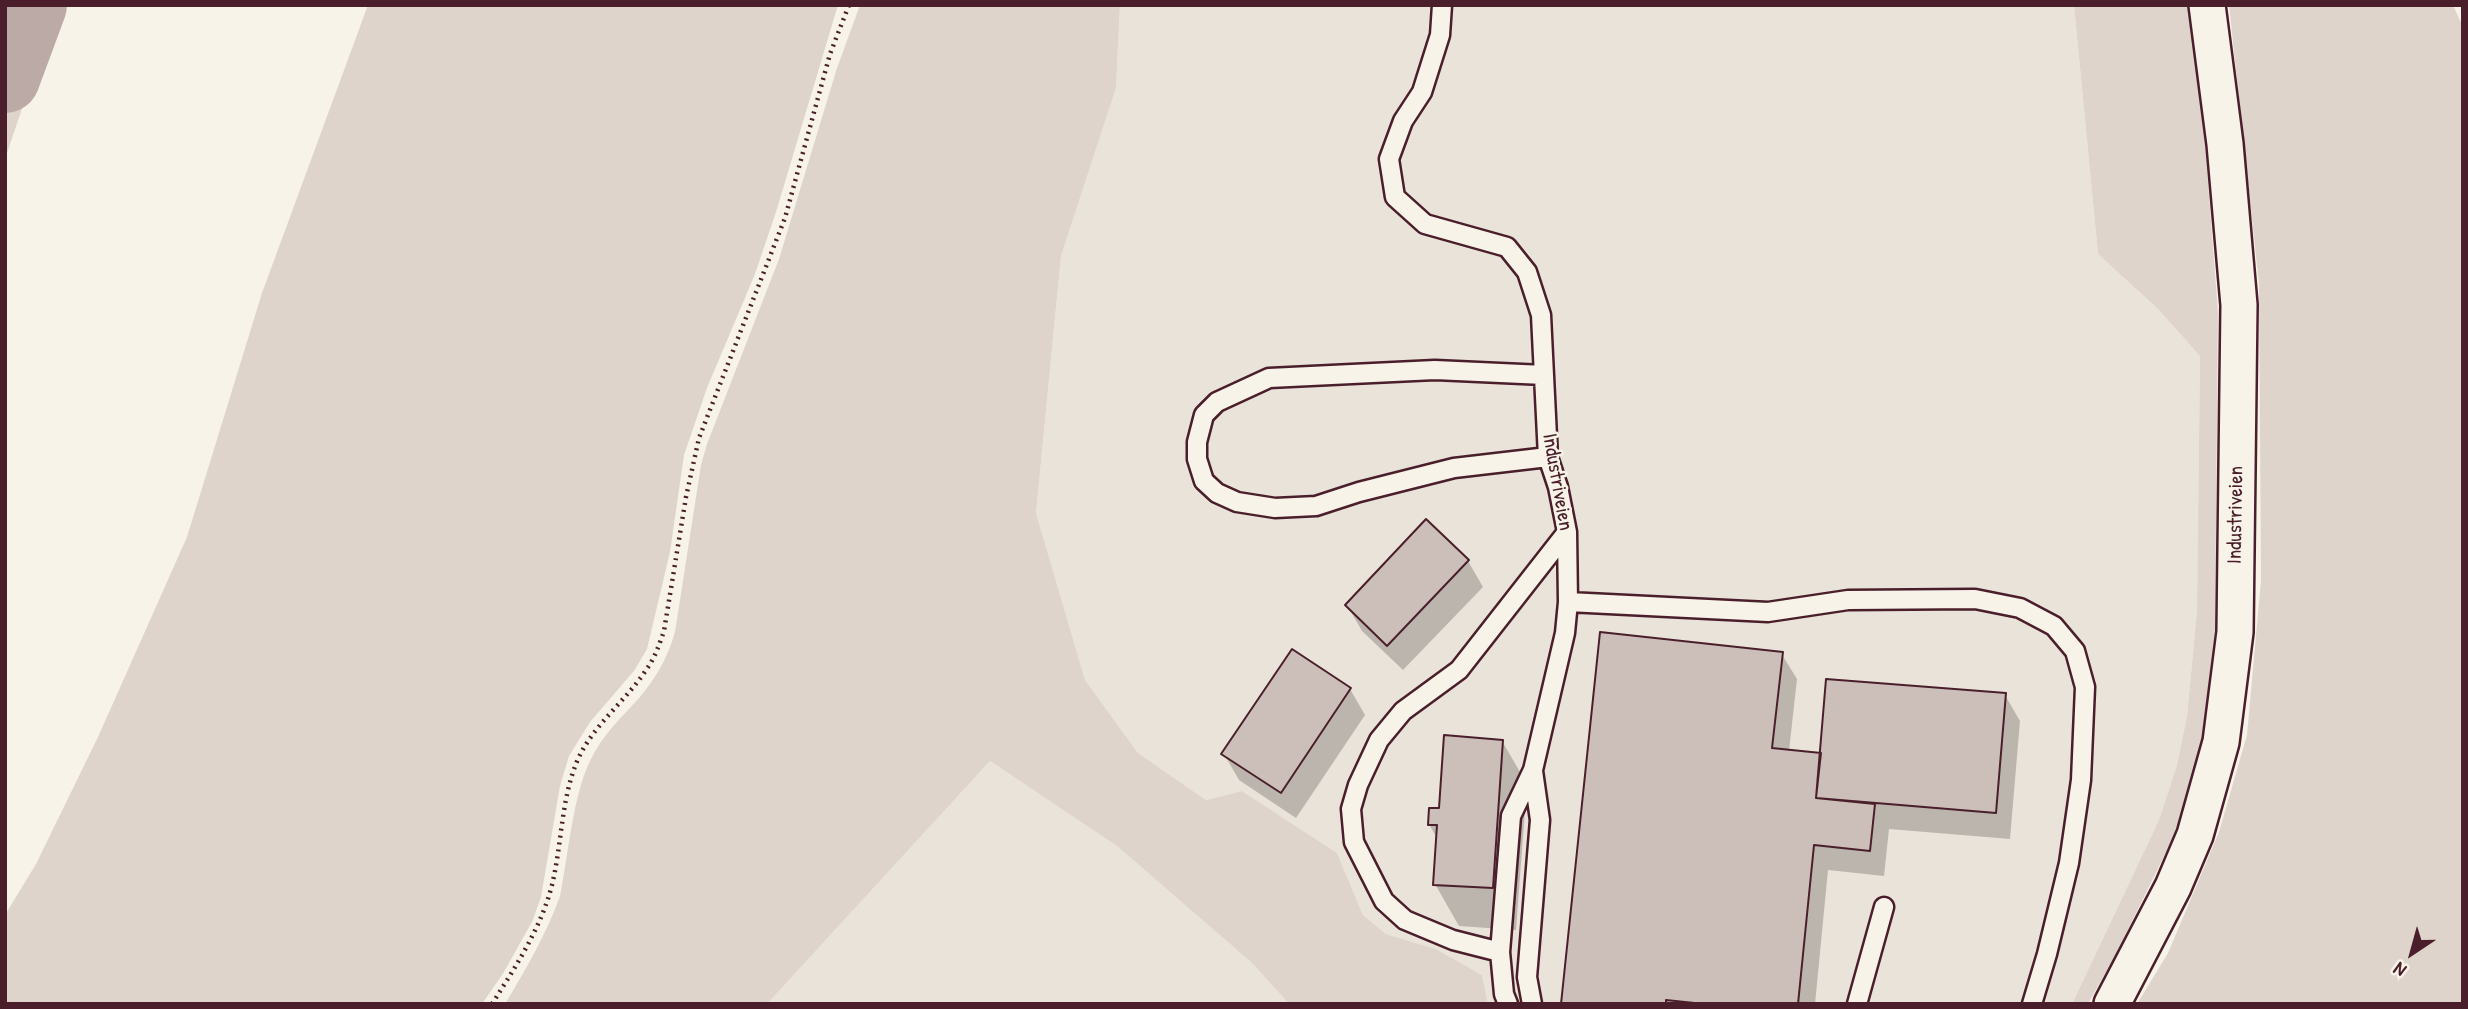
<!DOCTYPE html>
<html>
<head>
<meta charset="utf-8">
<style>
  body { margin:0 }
  #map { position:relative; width:2468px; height:1009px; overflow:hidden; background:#f7f3e8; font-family:"Patrick Hand",sans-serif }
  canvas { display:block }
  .frame { position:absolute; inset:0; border:7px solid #4a1f2b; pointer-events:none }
  .north { position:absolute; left:2377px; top:918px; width:70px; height:70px; -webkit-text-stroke:5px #f7f3e8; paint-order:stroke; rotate:216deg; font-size:19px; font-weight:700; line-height:28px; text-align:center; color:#4a1f2b }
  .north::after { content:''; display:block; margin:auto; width:24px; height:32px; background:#4a1f2b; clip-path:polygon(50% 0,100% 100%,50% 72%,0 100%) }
</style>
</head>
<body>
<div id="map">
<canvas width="2468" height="1009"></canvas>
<div class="frame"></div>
<div class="north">N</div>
</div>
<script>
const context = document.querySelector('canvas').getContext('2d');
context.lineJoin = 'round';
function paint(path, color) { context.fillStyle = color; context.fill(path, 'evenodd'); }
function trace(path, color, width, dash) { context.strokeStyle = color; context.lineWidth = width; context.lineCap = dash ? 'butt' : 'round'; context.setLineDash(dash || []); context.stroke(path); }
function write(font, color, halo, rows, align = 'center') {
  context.font = font + ' "Patrick Hand",sans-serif'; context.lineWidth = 5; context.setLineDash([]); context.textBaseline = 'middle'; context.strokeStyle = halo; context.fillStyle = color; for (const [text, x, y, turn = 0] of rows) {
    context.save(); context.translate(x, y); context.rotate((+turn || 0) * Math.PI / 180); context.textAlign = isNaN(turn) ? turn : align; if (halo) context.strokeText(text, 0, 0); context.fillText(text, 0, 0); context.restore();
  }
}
const built = new Path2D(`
  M1120,5H2074L2098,254L2157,308L2200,356L2197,611L2187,716L2177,765L2159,820L2072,1004H1488L1482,975L1436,949L1386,934L1363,915L1337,853L1242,791L1206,800L1138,753L1085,680L1036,513L1061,256L1116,88Z
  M990,761L1117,846L1252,963L1289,1004H767Z`);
const green = new Path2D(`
  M5,5H57L5,159Z
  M368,5H838L776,212L755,274L707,388L684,455L670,552L647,649L634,671L590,722L569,756L560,786L541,897L533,920L504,972L482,1004H5V915L36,864L98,737L187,537L262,293Z
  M860,5H1120L1116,88L1061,256L1036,513L1085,680L1138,753L1206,800L1242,791L1337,853L1363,915L1386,934L1436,949L1482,975L1488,1004H1289L1252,963L1117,846L990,761L767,1004H505C526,969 546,935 560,896C568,857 573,795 590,761C602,735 621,718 639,698C656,678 668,657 675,632L701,465L707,444L779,259L837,68Z
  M2074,5H2189L2202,105L2218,312L2215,628L2203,733L2189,795L2169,846L2117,952L2088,1004H2072L2159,820L2177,765L2187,716L2197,611L2200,356L2157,308L2098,254Z
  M2229,5H2453L2463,27V1004H2137L2168,953L2219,832L2247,735L2261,580L2259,284Z`);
const shadow = new Path2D(`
  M1468,561L1483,587L1403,670L1362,631L1347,605Z
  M1781,653L1797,679L1789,751L1823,755L2005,695L2020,721L2010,839L1889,829L1884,876L1828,870L1815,1004H1563Z
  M1350,689L1365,715L1296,818L1239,780L1224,754Z
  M1502,741L1527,784L1516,930L1459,926L1435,884L1438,840L1429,824Z`);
const river = new Path2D(`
  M5,78L32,5`);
const building = new Path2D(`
  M1426,519L1469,560L1387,646L1345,605Z
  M1600,632L1783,652L1772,748L1821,753L1816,798L1875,804L1870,851L1814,845L1798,1004H1704L1666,1000V1004H1561Z
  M1292,649L1351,688L1281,793L1221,754Z
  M1826,679L2006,693L1996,813L1816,798Z
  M1444,735L1503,740L1493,888L1433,885L1437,825H1428L1429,808H1439Z`);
const path = new Path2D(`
  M492,1004C516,966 541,928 552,885C562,844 561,798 578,759C594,724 626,701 646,670C655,658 659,645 664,631L686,497L699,438L785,218L830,54L849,5`);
const service = new Path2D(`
  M1442,5L1440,35L1422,92L1403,121L1389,159L1395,197L1425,224L1507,247L1527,272L1541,315L1548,457L1558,487L1567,532L1568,602L1565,633L1533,770L1511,816L1500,952L1504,994L1508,1004
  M1544,375L1435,370L1269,378L1217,402L1204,415L1197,442V459L1204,481L1217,493L1237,502L1275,508L1316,506L1359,492L1454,468L1548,457
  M1568,602L1768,612L1848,600L1975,599L2020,608L2054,626L2075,651L2085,687L2081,780L2069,863L2047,954L2032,1004
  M1500,952L1453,940L1405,920L1384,901L1354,842L1351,809L1358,785L1379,740L1403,711L1459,670L1567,532
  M1532,1004L1527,977L1540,820L1533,771
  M1857,1004L1884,907`);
const minor = new Path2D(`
  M2112,1004L2173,887L2195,835L2221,742L2235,632L2239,305L2225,144L2207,5`);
const streetNames = [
  ["Industriveien",1557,482,80],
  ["Industriveien",2236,515,-89]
];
paint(built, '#eae3da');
paint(green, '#ded4cc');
paint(shadow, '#0003');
trace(river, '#bcaaa7', 70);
paint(building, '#ccbfb9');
trace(building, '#4a1f2b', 2);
trace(service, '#4a1f2b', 23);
trace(minor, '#4a1f2b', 40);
trace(path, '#4a1f2b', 4.5, [2, 5]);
trace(service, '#f7f3e8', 18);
trace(minor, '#f7f3e8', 35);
write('21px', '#4a1f2b', '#f7f3e8', streetNames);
</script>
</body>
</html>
